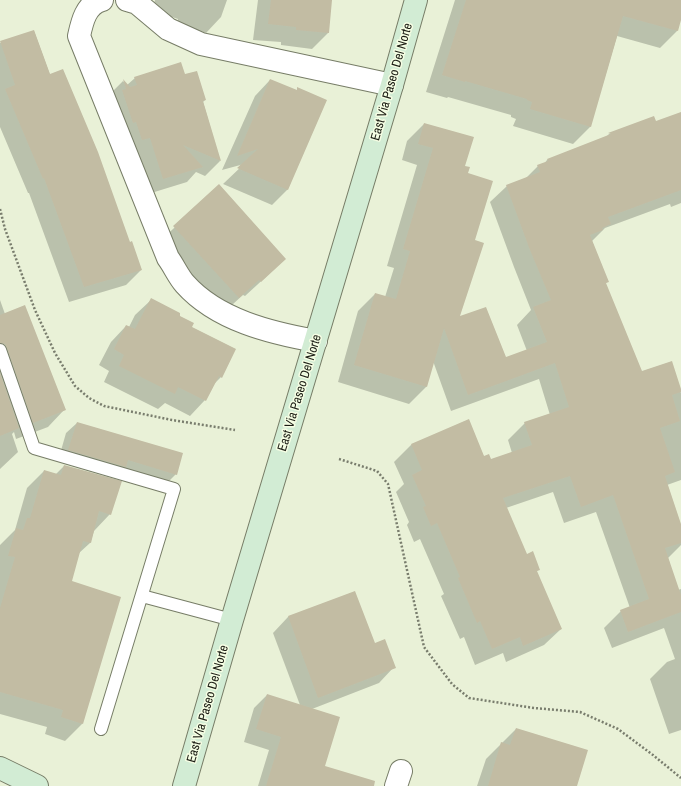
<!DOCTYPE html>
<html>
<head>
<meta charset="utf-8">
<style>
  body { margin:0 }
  canvas { display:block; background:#e9f1d7 }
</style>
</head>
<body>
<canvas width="681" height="786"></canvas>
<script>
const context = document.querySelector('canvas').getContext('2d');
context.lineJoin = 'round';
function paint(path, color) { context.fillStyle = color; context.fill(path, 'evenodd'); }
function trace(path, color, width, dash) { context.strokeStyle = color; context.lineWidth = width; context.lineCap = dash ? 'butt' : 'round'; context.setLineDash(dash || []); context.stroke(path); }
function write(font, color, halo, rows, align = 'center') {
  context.font = font + ' "Archivo Narrow",sans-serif'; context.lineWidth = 3; context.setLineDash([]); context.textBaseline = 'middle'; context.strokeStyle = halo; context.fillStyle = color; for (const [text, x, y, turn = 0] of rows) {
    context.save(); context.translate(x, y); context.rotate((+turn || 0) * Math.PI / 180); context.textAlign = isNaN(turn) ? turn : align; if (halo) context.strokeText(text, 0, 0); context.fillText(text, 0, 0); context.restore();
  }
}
const shadow = new Path2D(`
  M155,0H227L221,17L206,33L177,22L178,19L152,10Z
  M258,0H331L328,33L312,49L281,45V42L253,40Z
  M455,0H681V16L677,31L660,48L617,36L590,127L573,144L513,126L516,119L511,117V115L448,97L447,98L426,92Z
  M34,31L50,75L141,270L126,285L69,302L29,193H28L0,127V43Z
  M184,76L205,100L203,102L220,161L205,176L196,172L187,182L148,194L108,96L123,81L127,85L135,78Z
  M270,80L296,91L298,89L288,189L272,205L223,184L244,164L222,170L255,96Z
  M681,113V203L671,207L670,204L605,228L592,241L607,282L605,284L641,372L671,362L681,393V480L667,485L681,527V545L668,558L678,590L681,589V730L669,734L650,679L667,662L675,659L664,628L612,648L604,628L621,611L630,608L596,512L564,523L553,492L506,508L526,555L539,569L536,572L561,629L544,645L506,662L503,653L475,665L464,637L460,639L441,596L444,594L420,539L414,542L407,525L409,522L396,492L404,484L394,462L411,445L468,420L484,457L490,460L512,453L508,440L525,423L550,415L539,379L451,411L433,361L426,387L409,404L338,382L358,311L375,294L385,297L394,268L387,266L417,165L402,160L407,141L424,124L464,167L467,174L474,241L459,318L505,359L527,351L517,325L531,310L514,267L490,202L507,186L525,179L538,166L544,164L547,160L606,137L609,134L653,117L655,123Z
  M219,186L269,274L245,296L243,295L223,313L158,243Z
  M0,300L5,314L64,410L48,427L16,439L14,432L12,434L18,452L0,469Z
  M151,300L179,316L191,327L235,349L221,377L214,384L205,400L190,416L165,403L158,409L104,382L109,371L99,365L111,342L126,326L129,327L135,315Z
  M77,423L176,474L165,485L58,461L66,433Z
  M64,466L110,514L94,531L90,543L78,554L71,582L82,724L65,741L45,734L47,727L0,714V545L15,530L27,488L44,471L55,475Z
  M354,592L374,645L394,667L379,683L312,709L324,766L335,786H258L269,750L244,742L254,708L267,695L300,705L273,633L288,617Z
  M516,729L576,786H477L486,759Z`);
const building = new Path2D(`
  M271,0H332L329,33L296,30V27L268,24Z
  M466,0H681V20L678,31L623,16L591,127L530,109L532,102L527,100V99L465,81V82L442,75Z
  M34,30L50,74L63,69L98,152L130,242L132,241L142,270L84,287L44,178L43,179L5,89L15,85L0,41Z
  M181,62L185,74L197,71L206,100L203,101L221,161L183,145L203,167L163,179L150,138L142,140L136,122L133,123L122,90L126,89L123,79L130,87L137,85L134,77Z
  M270,79L297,90V87L327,100L288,190L237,168L258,149L237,156Z
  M681,112V190L608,217L611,224L602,228L603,230L590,235L609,282L606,283L642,371L672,361L681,389V392L672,395L680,421L660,428L675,472L665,476L681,524V543L665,548L681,595V612L628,632L620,610L649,599L613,495L581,507L570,476L503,498L527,554L533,551L540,570L537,571L562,629L523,646L520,637L492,649L480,621L477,623L458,578L460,577L437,523L431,526L423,507L426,506L412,475L422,470L411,444L469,419L484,456L489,454L491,459L532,445L524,422L569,407L555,363L468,395L444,328L427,387L354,365L375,293L396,299L410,251L403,249L433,148L418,144L424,123L474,137L465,166L470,167L468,173L493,181L475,240L484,243L460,316L486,307L506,357L547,342L533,307L551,300L530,250L506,185L540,172L537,165L548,161L547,159L611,134L608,133L654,116L656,121Z
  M219,184L286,259L261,282L259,280L239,298L173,226Z
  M151,298L180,313V316L194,323L192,327L236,349L222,378L219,376L206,401L178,387L175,394L119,366L124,355L114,349L126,325L135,329Z
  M25,305L66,410L33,423L7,348L5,344L0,343V315Z
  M0,373L19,428L0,436Z
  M77,422L183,453L177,475L128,460L126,467L68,450Z
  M64,465L122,481L111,515L99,511L91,543L83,541L72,581L121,597L83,724L61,717L63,710L0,692V608L15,557L8,556L16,528L23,530L27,518H30L44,470L61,475Z
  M355,591L375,643L385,639L396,668L318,698L288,616Z
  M267,694L340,717L325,766L375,781L374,786H266L281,737L256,729Z
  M516,728L588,750L577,786H488L501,742L510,745Z`);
const path = new Path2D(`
  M0,209L5,229L35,310L55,353L75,386L89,398L104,406L172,420L235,430
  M339,459L377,471L388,484L424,647L452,684L469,698L534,708L580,712L618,729L653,755L681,778`);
const lane = new Path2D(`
  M0,350L34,448L174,489L101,729
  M142,596L232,620`);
const street = new Path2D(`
  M102,0C86,4 82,22 79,36L168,258C174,266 178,276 185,284C217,320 271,333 316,341
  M127,0L137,3L168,29L201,44L392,85
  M396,786L401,771`);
const secondary = new Path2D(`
  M0,768L37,786
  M184,786L232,620L392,85L416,0`);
const streetNames = [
  ["East Via Paseo Del Norte",392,82,-74],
  ["East Via Paseo Del Norte",300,393,-73],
  ["East Via Paseo Del Norte",208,704,-74]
];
paint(shadow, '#0003');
paint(building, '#c2bca3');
trace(lane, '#777d67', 14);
trace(street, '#777d67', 24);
trace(secondary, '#777d67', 24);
trace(path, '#797d6d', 2.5, [2, 2]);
trace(lane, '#fff', 12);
trace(street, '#fff', 22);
trace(secondary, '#d2ecd4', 22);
write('13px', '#1c1e15', '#f6fee4', streetNames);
</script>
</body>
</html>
